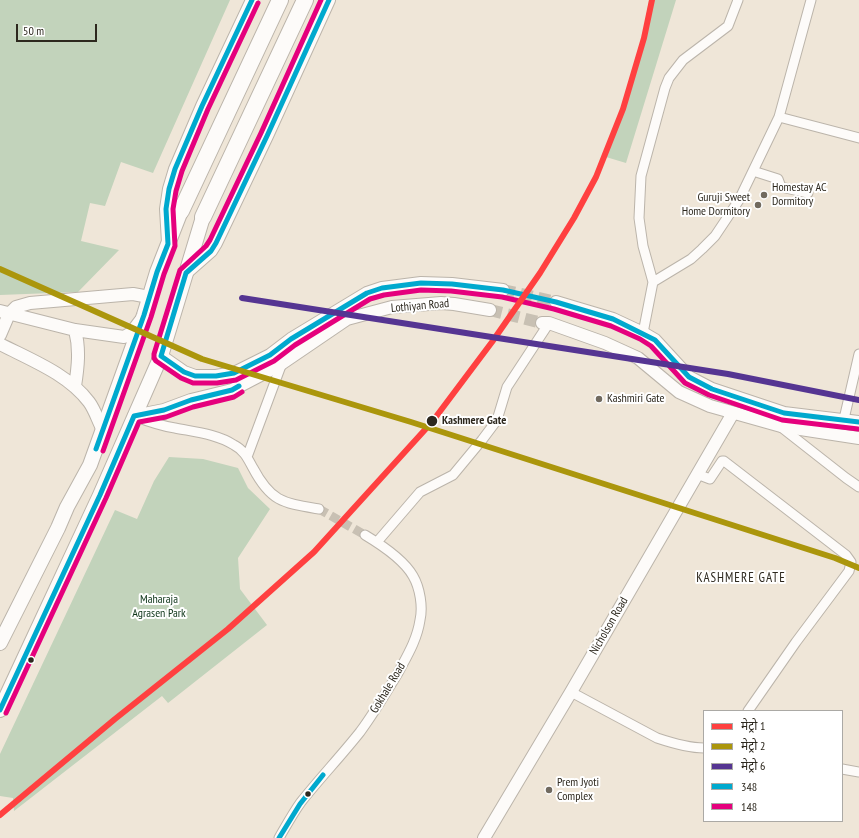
<!DOCTYPE html>
<html>
<head>
<meta charset="utf-8">
<style>
  body { margin:0 }
  #map { position:relative; width:859px; height:838px; overflow:hidden; background:#efe6d8; font-family:"PT Sans Narrow","Noto Sans Devanagari",sans-serif }
  canvas { display:block }
  .legend { position:absolute; left:703px; top:710px; width:140px; height:112px; box-sizing:border-box; background:#fff; border:1px solid #aba9a5; margin:0; padding:5px 7px; list-style:none; font-size:12px; color:#2d281e }
  .legend li { display:flex; align-items:center; gap:8px; height:20px }
  .legend b { width:20px; border:1px solid #aba9a5 }
  .scale { position:absolute; left:16px; top:24px; width:81px; height:18px; box-sizing:border-box; border:2px solid #2d281e; border-top:0; padding-left:5px; font-size:12px; line-height:14px; white-space:nowrap; color:#2d281e; -webkit-text-stroke:3px #fff; paint-order:stroke }
</style>
</head>
<body>
<div id="map">
<canvas width="859" height="838"></canvas>
<ul class="legend">
<li><b style="height:5px;background:#ff4040"></b>मेट्रो 1</li>
<li><b style="height:5px;background:#ab960c"></b>मेट्रो 2</li>
<li><b style="height:5px;background:#553592"></b>मेट्रो 6</li>
<li><b style="height:5px;background:#00a9ce"></b>348</li>
<li><b style="height:5px;background:#e5007d"></b>148</li>
</ul>
<div class="scale">50 m</div>
</div>
<script>
const context = document.querySelector('canvas').getContext('2d');
context.lineJoin = 'round';
function paint(path, color) { context.fillStyle = color; context.fill(path, 'evenodd'); }
function trace(path, color, width, dash) { context.strokeStyle = color; context.lineWidth = width; context.lineCap = dash ? 'butt' : 'round'; context.setLineDash(dash || []); context.stroke(path); }
function write(font, color, halo, rows, align = 'center') {
  context.font = font + ' "PT Sans Narrow",sans-serif'; context.lineWidth = 4; context.setLineDash([]); context.textBaseline = 'middle'; context.strokeStyle = halo; context.fillStyle = color; for (const [text, x, y, turn = 0] of rows) {
    context.save(); context.translate(x, y); context.rotate((+turn || 0) * Math.PI / 180); context.textAlign = isNaN(turn) ? turn : align; if (halo) context.strokeText(text, 0, 0); context.fillText(text, 0, 0); context.restore();
  }
}
const green = new Path2D(`
  M0,0H230L153,173L121,162L105,206L90,203L81,241L119,250L78,292L0,295Z
  M649,0H676L626,163L606,157L643,34Z
  M169,457L203,459L238,468L248,488L270,509L238,558L240,589L267,625L168,703L162,696L14,811L13,798L0,796V754L115,510L137,519L154,481Z`);
const streetTunnel = new Path2D(`
  M319,509L365,535`);
const secondaryTunnel = new Path2D(`
  M503,290L556,302
  M490,310L542,323`);
const street = new Path2D(`
  M779,117L859,138
  M753,171L778,179L781,187L808,193
  M653,282L691,259L702,249L715,236L739,200L779,117L811,0
  M643,333L653,282L643,246L639,218L641,176L665,88L669,78L683,60L728,26L738,0
  M134,416C147,421 161,426 175,428C195,432 217,434 234,445C244,450 248,459 253,468C271,502 283,503 319,509
  M844,419L859,354
  M781,427L846,478L859,487
  M247,457L282,363
  M697,474L710,479L722,461H724L846,555L851,562L849,571L796,642L748,711
  M377,542L420,492L453,475L482,440L497,420L507,387L549,323
  M571,692L657,738C672,743 688,748 704,748
  M842,769L859,772
  M279,838C286,826 293,813 301,802C320,778 341,756 360,732C374,713 386,693 398,673C407,656 417,640 420,620C423,607 420,588 413,576C404,560 380,544 365,535`);
const secondary = new Path2D(`
  M168,242L166,209L169,189L175,169L202,106L252,0
  M186,273L211,251L216,243L267,136L329,0
  M556,302L613,319L643,333L655,340L689,377L712,389L784,413L859,422
  M0,311L75,330L124,337L131,333L140,321
  M542,323H549L605,343L638,358L679,392L710,406L781,426L859,438
  M0,335L9,314L16,307L30,303L133,294L149,297
  M0,344C31,360 68,374 89,402C95,410 98,421 103,430
  M161,356L184,372L195,376H216L234,373L270,355L291,339L367,293L382,288L421,283L452,284L503,290
  M75,386C78,367 80,349 75,330
  M134,416L164,410L191,400L232,390L278,366L347,319L392,307L441,303L454,304L490,310
  M484,838L571,692L733,413`);
const primary = new Path2D(`
  M0,643L58,528L67,507L90,465L144,315L157,272L181,211
  M0,710L100,495L161,356L203,217`);
const highway = new Path2D(`
  M181,211L280,0
  M203,217L305,0`);
const bus1 = new Path2D(`
  M329,0L267,136L216,243L211,251L186,273L161,356L184,372L195,376H216L234,373L270,355L291,339L367,293L382,288L421,283L452,284L503,290L556,302L613,319L655,340L689,377L712,389L784,413L859,422
  M96,449L144,315L157,272L168,244L166,209L169,189L175,169L202,106L252,0
  M0,710L100,495L134,416L164,410L191,400L232,390L239,386
  M279,838L300,804L323,775`);
const bus2 = new Path2D(`
  M321,0L261,133L210,240L206,246L180,270L154,354V358L156,361L181,378L193,383H217L236,380L274,361L295,345L370,299L384,295L421,290L451,291L502,297L554,309L611,326L640,339L651,346L685,383L709,395L782,420L858,429
  M103,451L151,317L164,274L175,246L173,209L176,191L182,171L208,109L258,3
  M6,713L106,498L139,422L166,417L193,407L234,397L242,392`);
const metro1 = new Path2D(`
  M0,815L115,719L228,629L314,552L432,422L492,342L540,273L574,218L596,177L623,109L644,38L652,0`);
const metro2 = new Path2D(`
  M0,269L202,359L411,422L835,558L859,568`);
const metro3 = new Path2D(`
  M242,298L728,374L859,400`);
const markers = [
  [764,195,4,"#716a5f"],
  [758,205,4,"#716a5f"],
  [599,399,4,"#716a5f"],
  [432,421,6,"#2d281e"],
  [31,660,3.5,"#2d281e"],
  [549,790,4,"#716a5f"],
  [308,794,3.5,"#2d281e"]
];
const poiNames = [
  ["Homestay AC",772,188],
  ["Dormitory",772,202],
  ["Guruji Sweet",750,198,"right"],
  ["Home Dormitory",750,212,"right"],
  ["Kashmiri Gate",607,399],
  ["Prem Jyoti",557,783],
  ["Complex",557,797]
];
const streetNames = [
  ["Lothiyan Road",420,306,-5],
  ["Nicholson Road",609,626,-60],
  ["Gokhale Road",388,688,-59]
];
const stopNames = [
  ["Kashmere Gate",442,421]
];
const parkNames = [
  ["Maharaja",159,600],
  ["Agrasen Park",159,614]
];
const neighbourhoodNames = [
  ["KASHMERE GATE",741,578]
];
paint(green, '#c2d3bb');
trace(streetTunnel, '#c8c0b3', 9, [9, 4.5]);
trace(secondaryTunnel, '#c8c0b3', 12, [12, 6]);
trace(street, '#bbb4aa', 11);
trace(secondary, '#bbb4aa', 14);
trace(primary, '#bbb4aa', 16);
trace(highway, '#bbb4aa', 18);
trace(street, '#fdfbf9', 9);
trace(secondary, '#fdfbf9', 12);
trace(primary, '#fdfbf9', 14);
trace(highway, '#fdfbf9', 16);
trace(bus1, '#00a9ce', 5);
trace(bus2, '#e5007d', 5);
trace(metro1, '#ff4040', 6);
trace(metro2, '#ab960c', 6);
trace(metro3, '#553592', 6);
for (const [x, y, r, color] of markers) { const dot = new Path2D(); dot.arc(x, y, r, 0, 2 * Math.PI); context.fillStyle = color; context.fill(dot); trace(dot, '#fff', 1.5); }
write('12px', '#2d281e', '#fff', poiNames, 'left');
write('12px', '#2d281e', '#fff', streetNames);
write('bold 12px', '#2d281e', '#fff', stopNames, 'left');
write('12px', '#0e3519', '#fff', parkNames);
context.letterSpacing = '1px';
write('13px', '#2d281e', '#fff', neighbourhoodNames);
context.letterSpacing = '0px';
</script>
</body>
</html>
